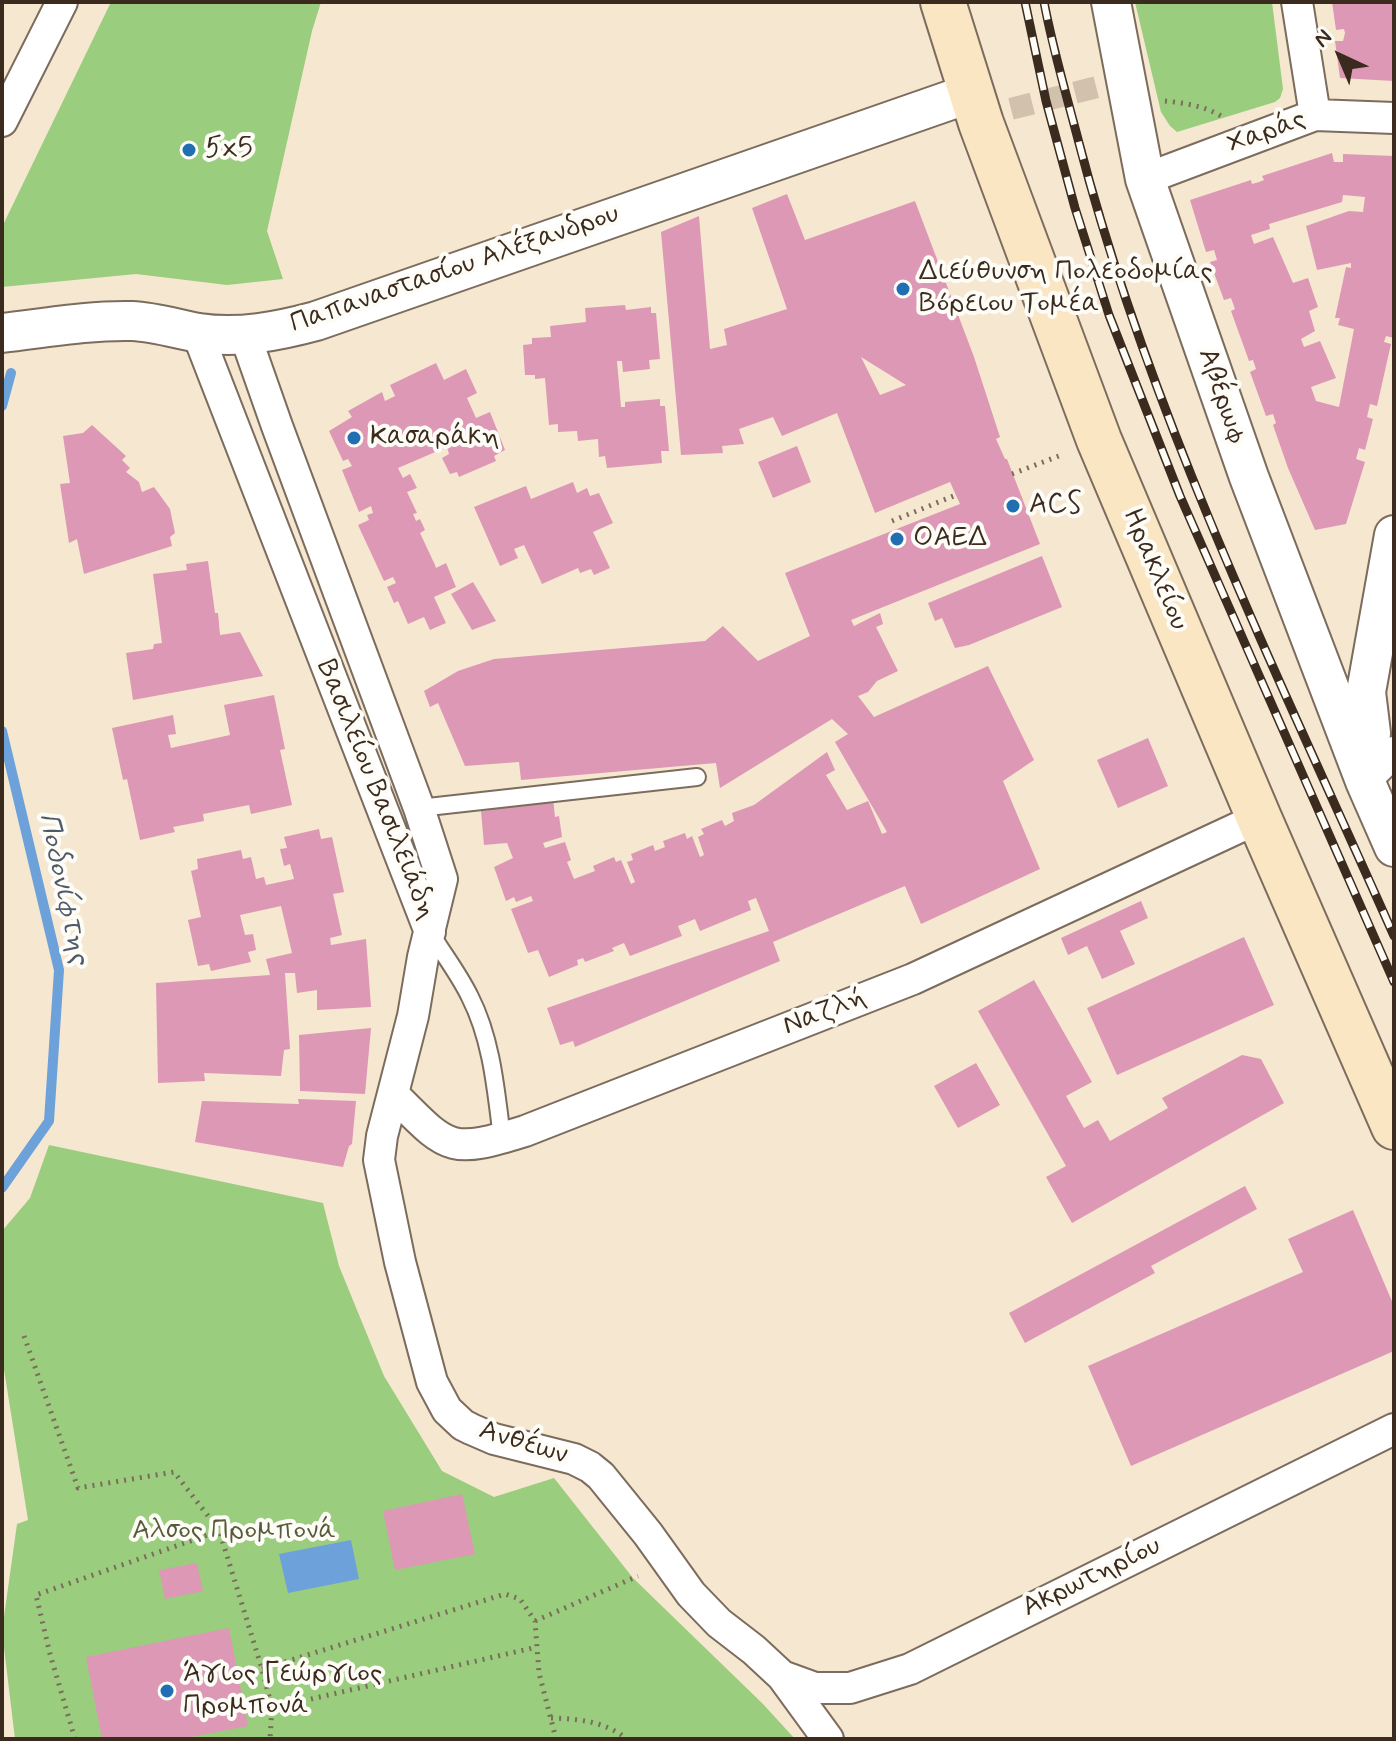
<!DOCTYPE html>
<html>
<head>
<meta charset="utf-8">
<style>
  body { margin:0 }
  #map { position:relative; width:1396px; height:1741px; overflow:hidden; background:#f6e7d1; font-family:Mynerve,sans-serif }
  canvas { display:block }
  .frame { position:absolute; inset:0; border:4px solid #3b2a1e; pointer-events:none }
  .north { position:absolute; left:1300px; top:16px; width:80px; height:80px; -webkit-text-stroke:6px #fdfcf7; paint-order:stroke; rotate:316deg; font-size:22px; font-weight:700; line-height:32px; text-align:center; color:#3b2a1e }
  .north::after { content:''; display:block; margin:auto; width:28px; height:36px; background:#3b2a1e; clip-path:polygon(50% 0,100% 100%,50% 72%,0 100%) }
</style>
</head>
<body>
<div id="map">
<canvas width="1396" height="1741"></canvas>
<div class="frame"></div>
<div class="north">N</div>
</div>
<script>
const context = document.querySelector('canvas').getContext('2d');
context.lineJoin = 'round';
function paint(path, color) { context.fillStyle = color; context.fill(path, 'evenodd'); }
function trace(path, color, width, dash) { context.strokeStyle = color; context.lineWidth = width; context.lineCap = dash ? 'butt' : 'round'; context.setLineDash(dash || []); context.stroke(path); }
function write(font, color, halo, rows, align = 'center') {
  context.font = font + ' Mynerve,sans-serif'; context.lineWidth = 8; context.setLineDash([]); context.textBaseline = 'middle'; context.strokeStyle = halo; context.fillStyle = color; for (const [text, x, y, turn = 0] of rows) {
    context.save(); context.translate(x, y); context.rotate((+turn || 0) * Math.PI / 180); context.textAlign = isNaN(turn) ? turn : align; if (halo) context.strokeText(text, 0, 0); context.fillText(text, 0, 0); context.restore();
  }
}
const green = new Path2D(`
  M111,2H321L312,31L267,231L283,279L227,285L136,274L2,287V227Z
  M1135,2H1272L1283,89L1280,98L1275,102L1177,132L1170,126L1161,112Z
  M49,1145L323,1203L339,1266L384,1376L442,1471L494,1497L554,1478L633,1578L763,1704L795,1739H15L2,1631L17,1524L28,1520L2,1357V1231L30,1198Z`);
const water = new Path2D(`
  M351,1540L359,1579L288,1593L279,1554Z`);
const stream = new Path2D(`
  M2,406L11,373
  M2,731L59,970L49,1121L2,1188`);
const building = new Path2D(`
  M1332,2H1394V81L1340,78L1335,41H1343L1345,33L1344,29L1336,30Z
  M1332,153L1334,162H1343V154L1394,156V338L1386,336L1384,342L1391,344L1377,406L1370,404L1367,417L1373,419L1365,450L1359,448L1356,459L1365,462L1346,524L1315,530L1288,468L1273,425L1276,423L1273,414L1266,416L1250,372L1256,369L1253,360L1249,361L1231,311L1235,309L1231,298L1224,300L1210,262L1217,260L1214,250L1206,252L1190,200L1251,180L1252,184L1259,182L1264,180L1262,176ZM1343,195L1365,197L1363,212L1349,211L1306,226L1317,270L1351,263V268L1346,267L1335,318H1340L1338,325L1354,329L1339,407L1316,401L1311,387L1336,378L1320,341L1304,347L1301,339L1315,331L1309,311L1318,307L1308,278L1293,283L1273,237L1254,244L1251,235L1270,229L1269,224L1342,202Z
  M787,194L805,240L915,201L974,357L1000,437L996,439L1005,459H1007L1040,544L851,620L854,626L880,613L883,624L876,627L898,671L877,681L868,692L858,696L874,717L988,666L1034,760L1003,781L1040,869L921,924L905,886L773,942L780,961L575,1047L573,1041L560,1045L547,1008L769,931L756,898L748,901L751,910L700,931L695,919L678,926L682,936L630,956L624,943L612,948L614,951L585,962L583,958L577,960L578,965L549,977L538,950L528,953L511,909L533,901L531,896L516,902L514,897L506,901L494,867L513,858L507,843L484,845L481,811L489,810L488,805L553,798L555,817L559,816L562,837L543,843L545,848L565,842L571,860L567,862L574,879L595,871L593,866L614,857L616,862L621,860L631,884L635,882L627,862L633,860L631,854L653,845L655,851L665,847L663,841L685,833L687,839L692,836L700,857L704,855L698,837L704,834L701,829L722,820L725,826L734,821L732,813L754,805L827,752L835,770L826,775L847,810L868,801L882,834L887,832L835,742L848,734L832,719L720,788L716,763L521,780L519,762L465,766L438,703L430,707L424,691L458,671L494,659L705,641L723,626L758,661L810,636L785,573L960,504L950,482L875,513L837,413L782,436L773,417L739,429L744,444L722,446L723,453L681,455L661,232L699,216L710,349L727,345L724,329L787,309L752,208ZM861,357L906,385L880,395Z
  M625,305L626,310L651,307V313H656L660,359L649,360L650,369L623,372L622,361H617L621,407H625V402L660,399V406H665L669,451H661L662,463L607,468L605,456L599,457L598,439L578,441L577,431L558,432V424L549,425L545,378L535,379V375H525L523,345L532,344V338L551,337L550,326L586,322L585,308Z
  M436,363L444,380L466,369L477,393L467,398L476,418L490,412L505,450L494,456L496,461L459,477L457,472L450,474L442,458L449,454L447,447L398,468L403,478L410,474L417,488L407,492L417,513L413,514L416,521L420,519L425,530L420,533L435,565L436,568L446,563L456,587L434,597L446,623L430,630L424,617L408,624L398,601L394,603L387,587L396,583L393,577L384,581L358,525L369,520L367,515L373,513L371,506L359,512L342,470L352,466L348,459L343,461L329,431L352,417L348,411L382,392L385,401L395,396L390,385Z
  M92,425L126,456L122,460L130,468L126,472L139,482L142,492L154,487L170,509L175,533L170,537L172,546L84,574L77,539L69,543L60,484L70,483L63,436L83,433Z
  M797,446L811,482L773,498L758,462Z
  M573,482L577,493L587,488L590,496L599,493L613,523L593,532L610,568L594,575L591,569L580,573L578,568L542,584L524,545L514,549L518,558L500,566L474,507L526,486L531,499Z
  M1042,556L1062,607L969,645L955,648L942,618L935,621L928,603Z
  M208,561L215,613H218L220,635L240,632L263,676L133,700L126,653L153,649L154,644L162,643L153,574L187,570L186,564Z
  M473,582L496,621L472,630L451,594Z
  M274,695L285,749L280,750L292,805L251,814L249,805L203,814L204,821L173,827L175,832L140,840L127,779L123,780L112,728L173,715L176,734L168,735L171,748L230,735L224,705Z
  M1148,738L1168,786L1118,808L1097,760Z
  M319,829L321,839L332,837L344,892L333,894L342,935L330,938L331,945L366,939L371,1007L317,1010V990L297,993L295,973H285L290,1049L284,1050L281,1076L204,1073L205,1081L158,1083L156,983L270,975L266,959L292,953L281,906L240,915L245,935L253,934L256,950L248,952L251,962L211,971L209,964L198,966L188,920L201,917L191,871L198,869L197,859L241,850L243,859L251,857L256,879L264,877L266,885L294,879L290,864L284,866L280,849L287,848L284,837Z
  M1141,901L1148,918L1120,931L1135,964L1102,979L1087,946L1068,955L1061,938Z
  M1244,937L1274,1005L1117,1075L1087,1008Z
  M1034,980L1092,1082L1066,1096L1084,1128L1098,1120L1110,1141L1168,1108L1162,1098L1242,1055L1261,1059L1284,1103L1072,1223L1046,1177L1066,1166L978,1011Z
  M371,1028L365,1094L300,1091L299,1035Z
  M976,1063L1000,1105L958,1128L934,1086Z
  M298,1099L356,1101L352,1144L349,1146L343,1167L195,1142L202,1101L299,1104Z
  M1245,1186L1257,1209L1151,1266L1155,1273L1025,1343L1009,1313Z
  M1353,1210L1394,1306V1351L1131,1466L1088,1366L1303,1272L1288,1239Z
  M462,1494L475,1554L395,1570L383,1511Z
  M197,1563L203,1591L165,1599L159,1570Z
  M229,1628L248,1726L181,1739H102L86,1657Z`);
const pedestrianTunnel = new Path2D(`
  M979,117L1109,84`);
const path = new Path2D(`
  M1165,101C1184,103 1205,106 1221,116
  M1012,474L1064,454
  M892,521L956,495
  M24,1336L78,1488L174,1472L219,1530L262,1669L272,1708L270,1739
  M535,1621L638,1576
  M262,1669L505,1594L520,1599L535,1621L539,1673L556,1739
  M272,1708L537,1647
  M551,1718C579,1719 604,1721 627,1739
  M75,1739L50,1654L36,1595L219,1531`);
const service = new Path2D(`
  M419,808L697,777
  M430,932C443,954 459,974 470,997C492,1040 496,1091 502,1138`);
const minor = new Path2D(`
  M1297,2L1315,115
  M2,121L62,2
  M1145,179L1315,115L1394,118
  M197,332L430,932
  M245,335L277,426L419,808L442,879L423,957L413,1016L382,1136L379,1160L400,1262L432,1382L447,1410L463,1425L471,1429L494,1439L574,1459L590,1467L601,1476L648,1534L691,1594L719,1623L754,1650L782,1676L828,1739
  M1365,781L1394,752
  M393,1094C448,1149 448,1155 525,1131L913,979L1259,818
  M782,1676L815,1688H850L910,1669L1394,1429`);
const tertiary = new Path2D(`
  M1111,2L1145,179L1249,477L1365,781L1394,847
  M2,333C45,328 89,320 132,321C155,322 177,329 199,333C239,339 279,331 316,321L971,93
  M1368,767L1371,733L1366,692L1394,535`);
const secondary = new Path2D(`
  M943,2L981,123L1099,440L1259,818L1394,1127`);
const rail = new Path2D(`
  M1025,2L1046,101L1075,208L1109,315L1180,496L1394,982
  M1044,2C1053,50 1067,97 1079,143C1151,419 1279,677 1394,936`);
const markers = [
  [189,150,8,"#1f6fb2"],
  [903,289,8,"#1f6fb2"],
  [354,438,8,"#1f6fb2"],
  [1013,506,8,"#1f6fb2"],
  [897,539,8,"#1f6fb2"],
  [167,1691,8,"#1f6fb2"]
];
const streetNames = [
  ["Χαράς",1267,133,-20],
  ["Παπαναστασίου Αλέξανδρου",455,270,-19],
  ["Αβέρωφ",1221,397,71],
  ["Ηρακλείου",1154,570,67],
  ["Βασιλείου Βασιλειάδη",375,790,68],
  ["Ναζλή",825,1013,-21],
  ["Ανθέων",523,1444,17],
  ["Ακρωτηρίου",1092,1578,-26]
];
const poiNames = [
  ["5x5",205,150],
  ["Διεύθυνση Πολεοδομίας",919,273],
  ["Βόρειου Τομέα",919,305],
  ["Κασαράκη",370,438],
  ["ACS",1029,506],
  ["ΟΑΕΔ",913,539],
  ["Άγιος Γεώργιος",183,1675],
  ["Προμπονά",183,1707]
];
const parkNames = [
  ["Αλσος Προμπονά",234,1532]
];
const waterNames = [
  ["Ποδονίφτης",62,889,78]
];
paint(green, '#9acd7d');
paint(water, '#6da1d9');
trace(stream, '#6da1d9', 10);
paint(building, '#dd98b5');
trace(pedestrianTunnel, '#d1c1ad', 22, [22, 11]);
trace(service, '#7c6c5d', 20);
trace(minor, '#7c6c5d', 34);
trace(tertiary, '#7c6c5d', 42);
trace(secondary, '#7c6c5d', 48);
trace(path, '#7c6c5d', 5, [2, 6]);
trace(service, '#fff', 16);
trace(minor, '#fff', 30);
trace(tertiary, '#fff', 38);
trace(secondary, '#fbe6c4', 44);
trace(rail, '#3b2a1e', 9);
trace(rail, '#fdfcf7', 6, [18]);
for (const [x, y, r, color] of markers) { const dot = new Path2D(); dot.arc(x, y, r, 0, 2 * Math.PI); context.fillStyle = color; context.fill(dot); trace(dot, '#fdfcf7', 3); }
write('28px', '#3b2a1e', '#fdfcf7', streetNames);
write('28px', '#3b2a1e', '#fdfcf7', poiNames, 'left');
write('28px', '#585b3a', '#fdfcf7', parkNames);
write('italic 30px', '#4f5a69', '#fdfcf7', waterNames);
</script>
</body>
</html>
